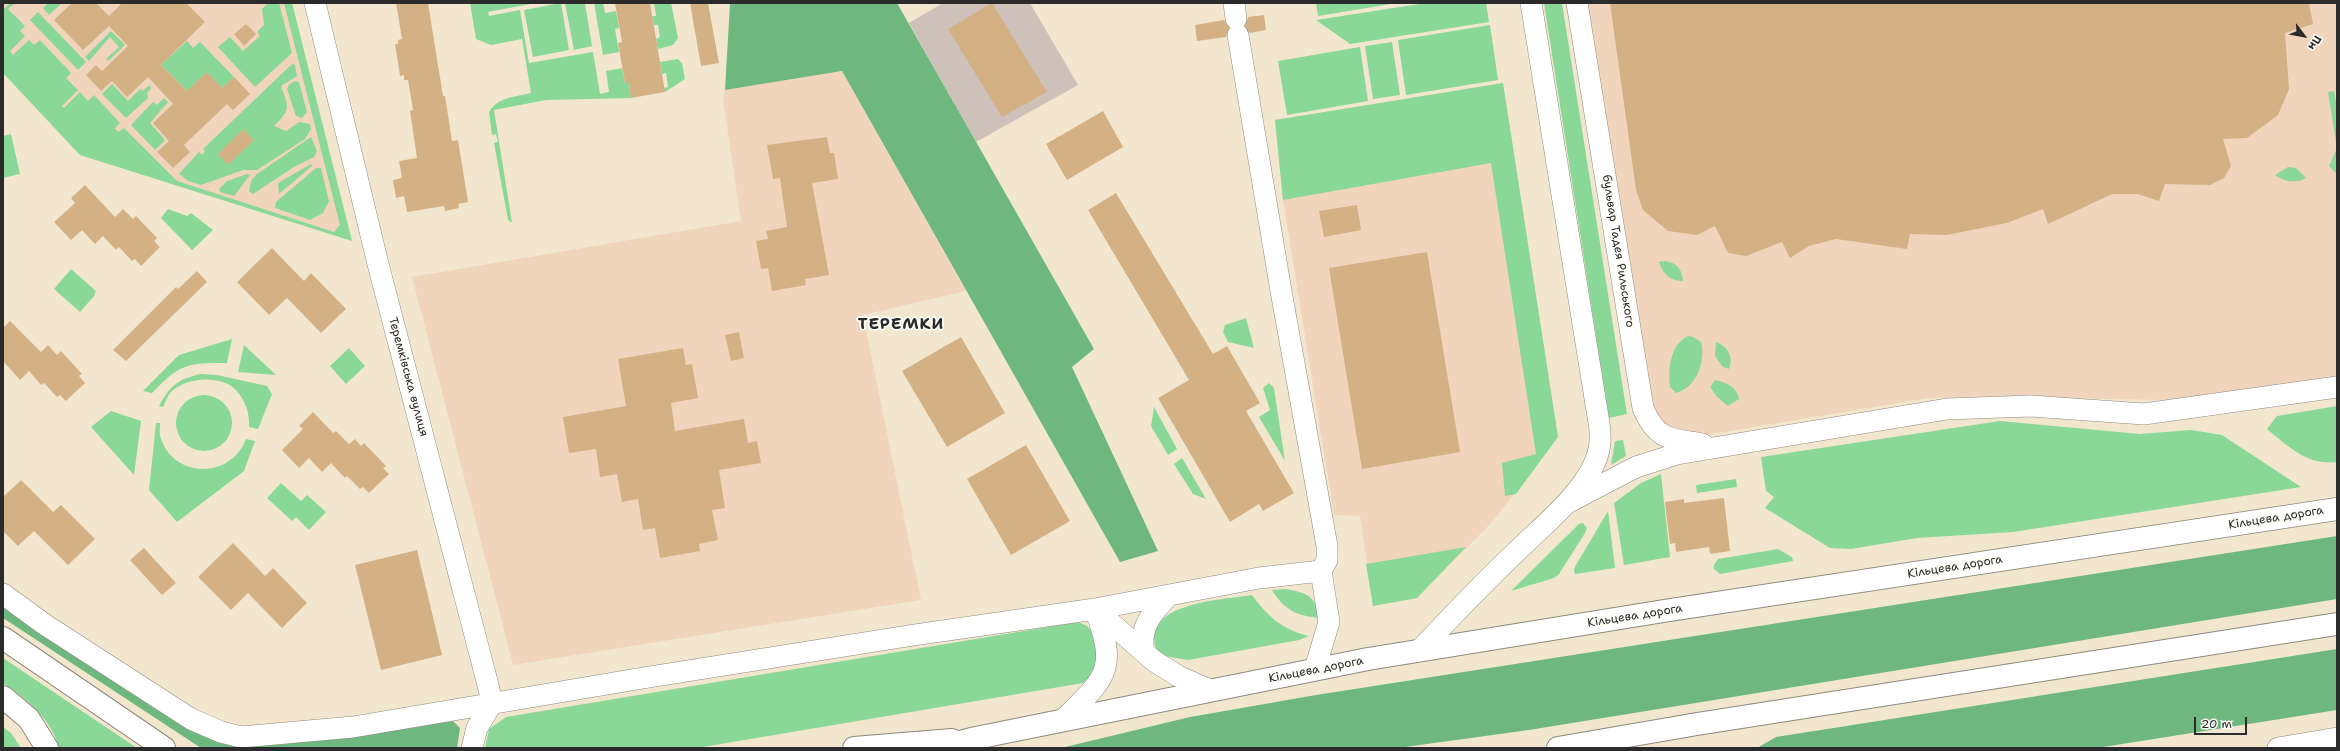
<!DOCTYPE html>
<html>
<head>
<meta charset="utf-8">
<style>
  body { margin:0 }
  #map { position:relative; width:2340px; height:751px; overflow:hidden; background:#f2e7ce; font-family:"Shantell Sans",sans-serif }
  canvas { display:block }
  .frame { position:absolute; inset:0; border:4px solid #2b2b2b; pointer-events:none }
  .north { position:absolute; left:2284px; top:16px; width:40px; height:40px; -webkit-text-stroke:3px #fdfcf7; paint-order:stroke; rotate:122deg; font-size:11px; font-weight:700; line-height:16px; text-align:center; color:#2b2b2b }
  .north::after { content:''; display:block; margin:auto; width:14px; height:18px; background:#2b2b2b; clip-path:polygon(50% 0,100% 100%,50% 72%,0 100%) }
  .scale { position:absolute; left:2194px; top:717px; width:53px; height:18px; box-sizing:border-box; border:2px solid #2b2b2b; border-top:0; padding-left:5px; font-size:12px; line-height:14px; white-space:nowrap; color:#2b2b2b; -webkit-text-stroke:3px #fdfcf7; paint-order:stroke }
</style>
</head>
<body>
<div id="map">
<canvas width="2340" height="751"></canvas>
<div class="frame"></div>
<div class="north">Пн</div>
<div class="scale">20 m</div>
</div>
<script>
const context = document.querySelector('canvas').getContext('2d');
context.lineJoin = 'round';
function paint(path, color) { context.fillStyle = color; context.fill(path, 'evenodd'); }
function trace(path, color, width, dash) { context.strokeStyle = color; context.lineWidth = width; context.lineCap = dash ? 'butt' : 'round'; context.setLineDash(dash || []); context.stroke(path); }
function write(font, color, halo, rows, align = 'center') {
  context.font = font + ' "Shantell Sans",sans-serif'; context.lineWidth = 3.5; context.setLineDash([]); context.textBaseline = 'middle'; context.strokeStyle = halo; context.fillStyle = color; for (const [text, x, y, turn = 0] of rows) {
    context.save(); context.translate(x, y); context.rotate((+turn || 0) * Math.PI / 180); context.textAlign = isNaN(turn) ? turn : align; if (halo) context.strokeText(text, 0, 0); context.fillText(text, 0, 0); context.restore();
  }
}
const built = new Path2D(`
  M3,3H292L352,241L80,155L3,73Z
  M1586,3H2337V378L2165,400L1991,397L1929,398L1695,437L1675,434L1653,417Z
  M842,71L966,291L863,315L921,600L513,665L412,277L741,221L723,100L725,90Z
  M1503,83L1558,437L1493,521L1417,598L1373,606L1360,516L1334,515L1283,200L1275,120Z`);
const industrial = new Path2D(`
  M943,3H1030L1078,85L976,142L909,23Z`);
const green = new Path2D(`
  M10,3H15L8,9L25,26L20,31L25,36L10,51L13,55L29,40L34,45L40,40L71,73L66,78L78,90L62,106L64,108L80,92L88,101L94,95L120,123L115,128L118,132L124,128L177,181L334,232L340,225L284,3H292L352,241L80,155L3,73V10Z
  M48,3H62L49,15L43,8Z
  M268,3H279L292,53L255,87L218,47L230,37L243,51L260,36L257,32L264,25L262,9Z
  M470,3H536L488,12L489,16L520,10L529,63L593,52L600,94L609,92L606,71L622,68L625,83H629L631,98L546,100L494,110L512,223L508,220L494,143L498,142L496,134L492,135L489,112C498,97 515,97 531,93L522,39L491,45L476,39Z
  M561,3L569,50L533,57L524,10Z
  M565,3H585L592,46L574,50Z
  M594,3H603L605,13L616,11L619,28L615,29L619,52L603,55Z
  M654,3H671L678,38L673,45L658,49L656,39L660,37L658,25H654L652,16H656Z
  M1316,3H1397L1318,16Z
  M1426,3H1486L1489,22L1350,44L1316,20Z
  M1544,3H1562L1627,414L1609,418Z
  M38,12L86,62L78,70L30,20Z
  M1490,25L1498,80L1406,95L1398,40Z
  M111,31L125,45L108,61L106,59L119,47L110,37L89,61L85,57Z
  M187,41L193,48L200,42L234,77L222,88L207,72L187,91L161,65Z
  M1392,42L1400,95L1373,99L1365,46Z
  M1360,47L1368,101L1287,115L1278,61Z
  M678,59L682,63L685,79L665,92L664,88L668,87L666,73L662,74L660,62Z
  M292,64L295,65L297,76L281,86C289,108 291,109 274,126L286,131L299,122L310,124L311,129L305,139L257,170H243L201,185L188,181L179,174L199,152L202,155L205,152L203,149Z
  M295,81L299,82L307,112L302,118L296,116L287,89L289,85Z
  M1503,83L1558,437L1516,494L1505,496L1502,463L1536,454L1491,163L1283,200L1275,120Z
  M112,84L128,101L140,89L143,91L149,85L151,88L147,93L148,98L126,118L102,94Z
  M2334,91L2337,107V173H2336L2329,166L2337,148L2328,92Z
  M164,98L168,102L150,123L165,140L155,150L131,125L153,102L157,105Z
  M11,134L20,174L3,178V136Z
  M311,137L317,151L314,157L294,167L253,194L249,191L251,181L257,174Z
  M311,164L312,166L279,194L278,183Z
  M2288,167L2296,168L2306,178C2295,184 2285,182 2275,175Z
  M316,168H321L329,201L323,213L310,220L275,208L276,202Z
  M247,174L250,175L234,196L220,192L219,189L227,181Z
  M168,209L187,216L191,213L213,230L192,250L161,218Z
  M1665,261C1677,263 1682,269 1683,281C1670,281 1663,274 1659,262Z
  M71,269L96,291L94,296L80,312L54,289Z
  M1246,318L1254,348L1228,342L1223,332L1225,325Z
  M1688,336L1693,337L1701,342C1706,360 1697,388 1676,393L1670,387C1668,369 1670,345 1688,336Z
  M232,339L227,363C186,363 180,364 152,393L143,391L179,355Z
  M1716,342C1728,347 1734,357 1729,369L1723,367L1715,356Z
  M244,345L276,375L238,372Z
  M349,348L365,366L346,384L330,366Z
  M200,374L217,375L267,386L272,394L258,429L249,427C250,413 245,400 236,390C221,374 184,377 170,393C167,397 165,403 163,407L159,406C171,385 177,380 200,374Z
  M1715,380C1726,382 1737,387 1739,399L1728,406L1717,397L1710,387Z
  M1269,383L1274,388L1285,461L1259,417L1270,410L1263,388Z
  M176 423a28 28 0 1 1 56 0a28 28 0 1 1-56 0Z
  M2337,406V462C2307,466 2288,446 2267,429L2277,416Z
  M1154,407L1177,449L1168,455L1151,426Z
  M111,411L141,421L134,475L91,427Z
  M2000,421L2140,434L2191,430L2222,435L2301,487L2013,532L1917,538L1851,549L1830,548L1765,508L1774,497L1766,491L1761,457Z
  M156,423H160C160,427 159,434 161,438C172,477 230,481 246,439L255,441L244,471L177,522L149,490Z
  M1623,440L1626,456L1611,465L1615,441Z
  M1182,458L1206,499L1193,494L1174,464Z
  M1661,474L1670,557L1624,565L1614,503L1641,483Z
  M1736,479L1737,487L1697,493L1696,485Z
  M281,483L301,501L307,495L326,512L309,530L296,517L292,521L267,498Z
  M1608,511L1615,568L1575,574L1574,570L1576,565Z
  M1583,523L1587,528L1585,533L1559,574L1554,578L1511,591L1579,524Z
  M1466,547L1417,598L1373,606L1366,564Z
  M1778,549L1792,557L1793,561L1720,574L1714,569V565L1718,559Z
  M1286,589C1308,593 1315,596 1320,618C1297,616 1284,610 1272,590Z
  M1252,595C1267,616 1283,630 1309,636L1299,640L1188,660L1159,655C1133,603 1221,600 1252,595Z
  M1078,622L1087,626L1099,640L1095,672L1083,683L697,748H485L489,729L506,717Z
  M3,658L137,748H59C53,721 26,698 3,683Z
  M3,727L11,733L21,748H3Z`);
const forest = new Path2D(`
  M730,3H897L1094,349L1072,367L1158,551L1120,562L842,71L725,90Z
  M2337,536V599L1529,730L1398,748H1061L1190,717L1316,695Z
  M3,606L217,738L451,719L460,728L457,748H201L3,618Z
  M2337,649V710L2097,748H1757L1776,737Z`);
const building = new Path2D(`
  M72,3H96L109,16L122,3H186L205,22L161,65L187,91L207,72L222,88L234,77L250,94L233,110L227,104L184,145L190,152L173,168L157,152L169,141L153,123L173,104L148,77L127,97L112,81L101,91L86,75L96,65L102,71L128,46L109,26L83,50L54,20Z
  M396,3H428L443,96H445L452,141L458,140L468,202L458,204L459,208L445,211L444,206L407,212L404,196L396,198L393,180L402,178L399,161L417,158L410,111L413,110L408,80H404V75L400,76L395,44H398V40L402,39Z
  M615,3H650L665,92L631,98L629,83H625L618,43L622,42Z
  M690,3H708L719,63L701,66Z
  M992,3L1047,92L1002,117L948,29Z
  M1610,3H2309L2313,24L2285,33L2289,89L2278,115L2247,138L2223,139L2231,166L2224,178L2210,185L2165,184L2159,201L2138,194H2112L2048,224L2043,209L2007,223L1947,235L1910,234L1907,249L1836,239L1809,246L1790,258L1782,242L1746,256L1728,253L1715,226L1697,235L1668,231L1643,210L1636,190Z
  M1264,15L1266,30L1250,33L1245,26L1248,17Z
  M1224,20L1229,28L1226,37L1197,41L1195,25Z
  M246,24L256,34L244,46L234,34Z
  M1103,111L1123,147L1067,180L1046,144Z
  M243,129L254,140L228,165L218,154Z
  M827,137L830,153H834L838,179L812,183L829,275L805,279L806,285L772,291L768,268L761,269L756,241L768,239L766,231L787,227L780,178L773,179L767,145Z
  M85,185L115,217L123,209L133,219L136,216L157,238L154,241L160,247L141,266L135,259L132,261L119,247L116,250L103,236L95,244L82,230L71,240L54,222L75,203L71,198Z
  M1116,193L1213,354L1227,346L1260,403L1246,411L1294,493L1263,511L1259,504L1230,522L1158,398L1189,380L1088,210Z
  M1357,205L1361,230L1324,237L1319,211Z
  M272,248L304,281L311,273L346,309L321,333L287,298L269,315L237,282Z
  M1427,252L1460,452L1362,469L1329,268Z
  M197,271L207,282L126,361L113,350L176,287L178,289Z
  M10,321L41,352L48,345L57,355L61,351L82,374L79,376L85,383L66,401L60,395L57,397L44,383L41,385L29,371L20,380L3,361V328Z
  M739,332L744,358L731,361L725,335Z
  M961,337L1005,413L947,447L902,371Z
  M683,348L686,365L692,364L698,398L671,403L675,431L744,419L748,443L757,441L761,463L719,470L725,508L712,510L718,540L699,544L700,551L660,558L655,528L643,530L638,499L622,502L617,474L600,477L596,449L569,453L563,417L626,406L618,359Z
  M313,412L333,433L336,431L349,444L355,439L361,446L364,443L386,466L383,468L389,474L369,493L363,487L360,489L347,476L345,478L331,463L322,472L309,458L299,468L282,450L303,429L299,426Z
  M1026,445L1070,521L1011,555L967,479Z
  M21,480L53,512L61,505L95,539L68,565L34,531L18,546L3,531V497Z
  M1724,498L1730,551L1710,554L1709,547L1676,552L1675,543L1670,544L1665,502L1684,499V503Z
  M233,543L265,576L273,568L307,603L282,628L248,593L231,610L198,577Z
  M144,548L176,583L162,595L130,560Z
  M417,550L442,655L381,670L355,565Z`);
const minor = new Path2D(`
  M315,3L378,264L488,685L492,703L477,728L472,748
  M1234,3L1236,19
  M1577,3L1643,408C1657,441 1671,439 1703,444
  M1238,35L1281,291L1327,546V560L1321,571L1329,622L1315,669
  M1567,503L1636,467L1677,454L1947,409L2031,406L2144,414L2337,387
  M3,594L44,624L191,719L221,732L241,737L353,727L643,678L914,635L1095,609L1259,578L1321,571
  M1095,609L1154,661L1178,676L1210,690
  M1419,651C1450,618 1482,584 1515,553C1541,527 1581,496 1595,462C1601,448 1601,437 1599,423L1531,3
  M1144,652C1139,627 1152,613 1168,596
  M1063,720C1105,678 1118,671 1096,612
  M2278,748L2337,738`);
const highway = new Path2D(`
  M3,638L164,748
  M3,697L29,719L47,748
  M854,748L952,740
  M938,748L971,739L1368,659L1670,610L2337,509
  M1558,748L1697,724L2337,624`);
const streetNames = [
  ["бульвар Тадея Рильського",1618,251,81],
  ["Теремківська вулиця",408,377,75],
  ["Кільцева дорога",2276,518,-9],
  ["Кільцева дорога",1955,567,-9],
  ["Кільцева дорога",1635,616,-9],
  ["Кільцева дорога",1316,670,-11]
];
const districtNames = [
  ["ТЕРЕМКИ",901,325]
];
paint(built, '#f0d5bc');
paint(industrial, '#cec1b9');
paint(green, '#89d897');
paint(forest, '#6eb880');
paint(building, '#d4b185');
trace(minor, '#8e897c', 22);
trace(highway, '#8e897c', 24);
trace(minor, '#fff', 21);
trace(highway, '#fff', 22);
write('12px', '#2b2b2b', '#fdfcf7', streetNames);
context.letterSpacing = '1px';
write('bold 16px', '#2b2b2b', '#fdfcf7', districtNames);
context.letterSpacing = '0px';
</script>
</body>
</html>
